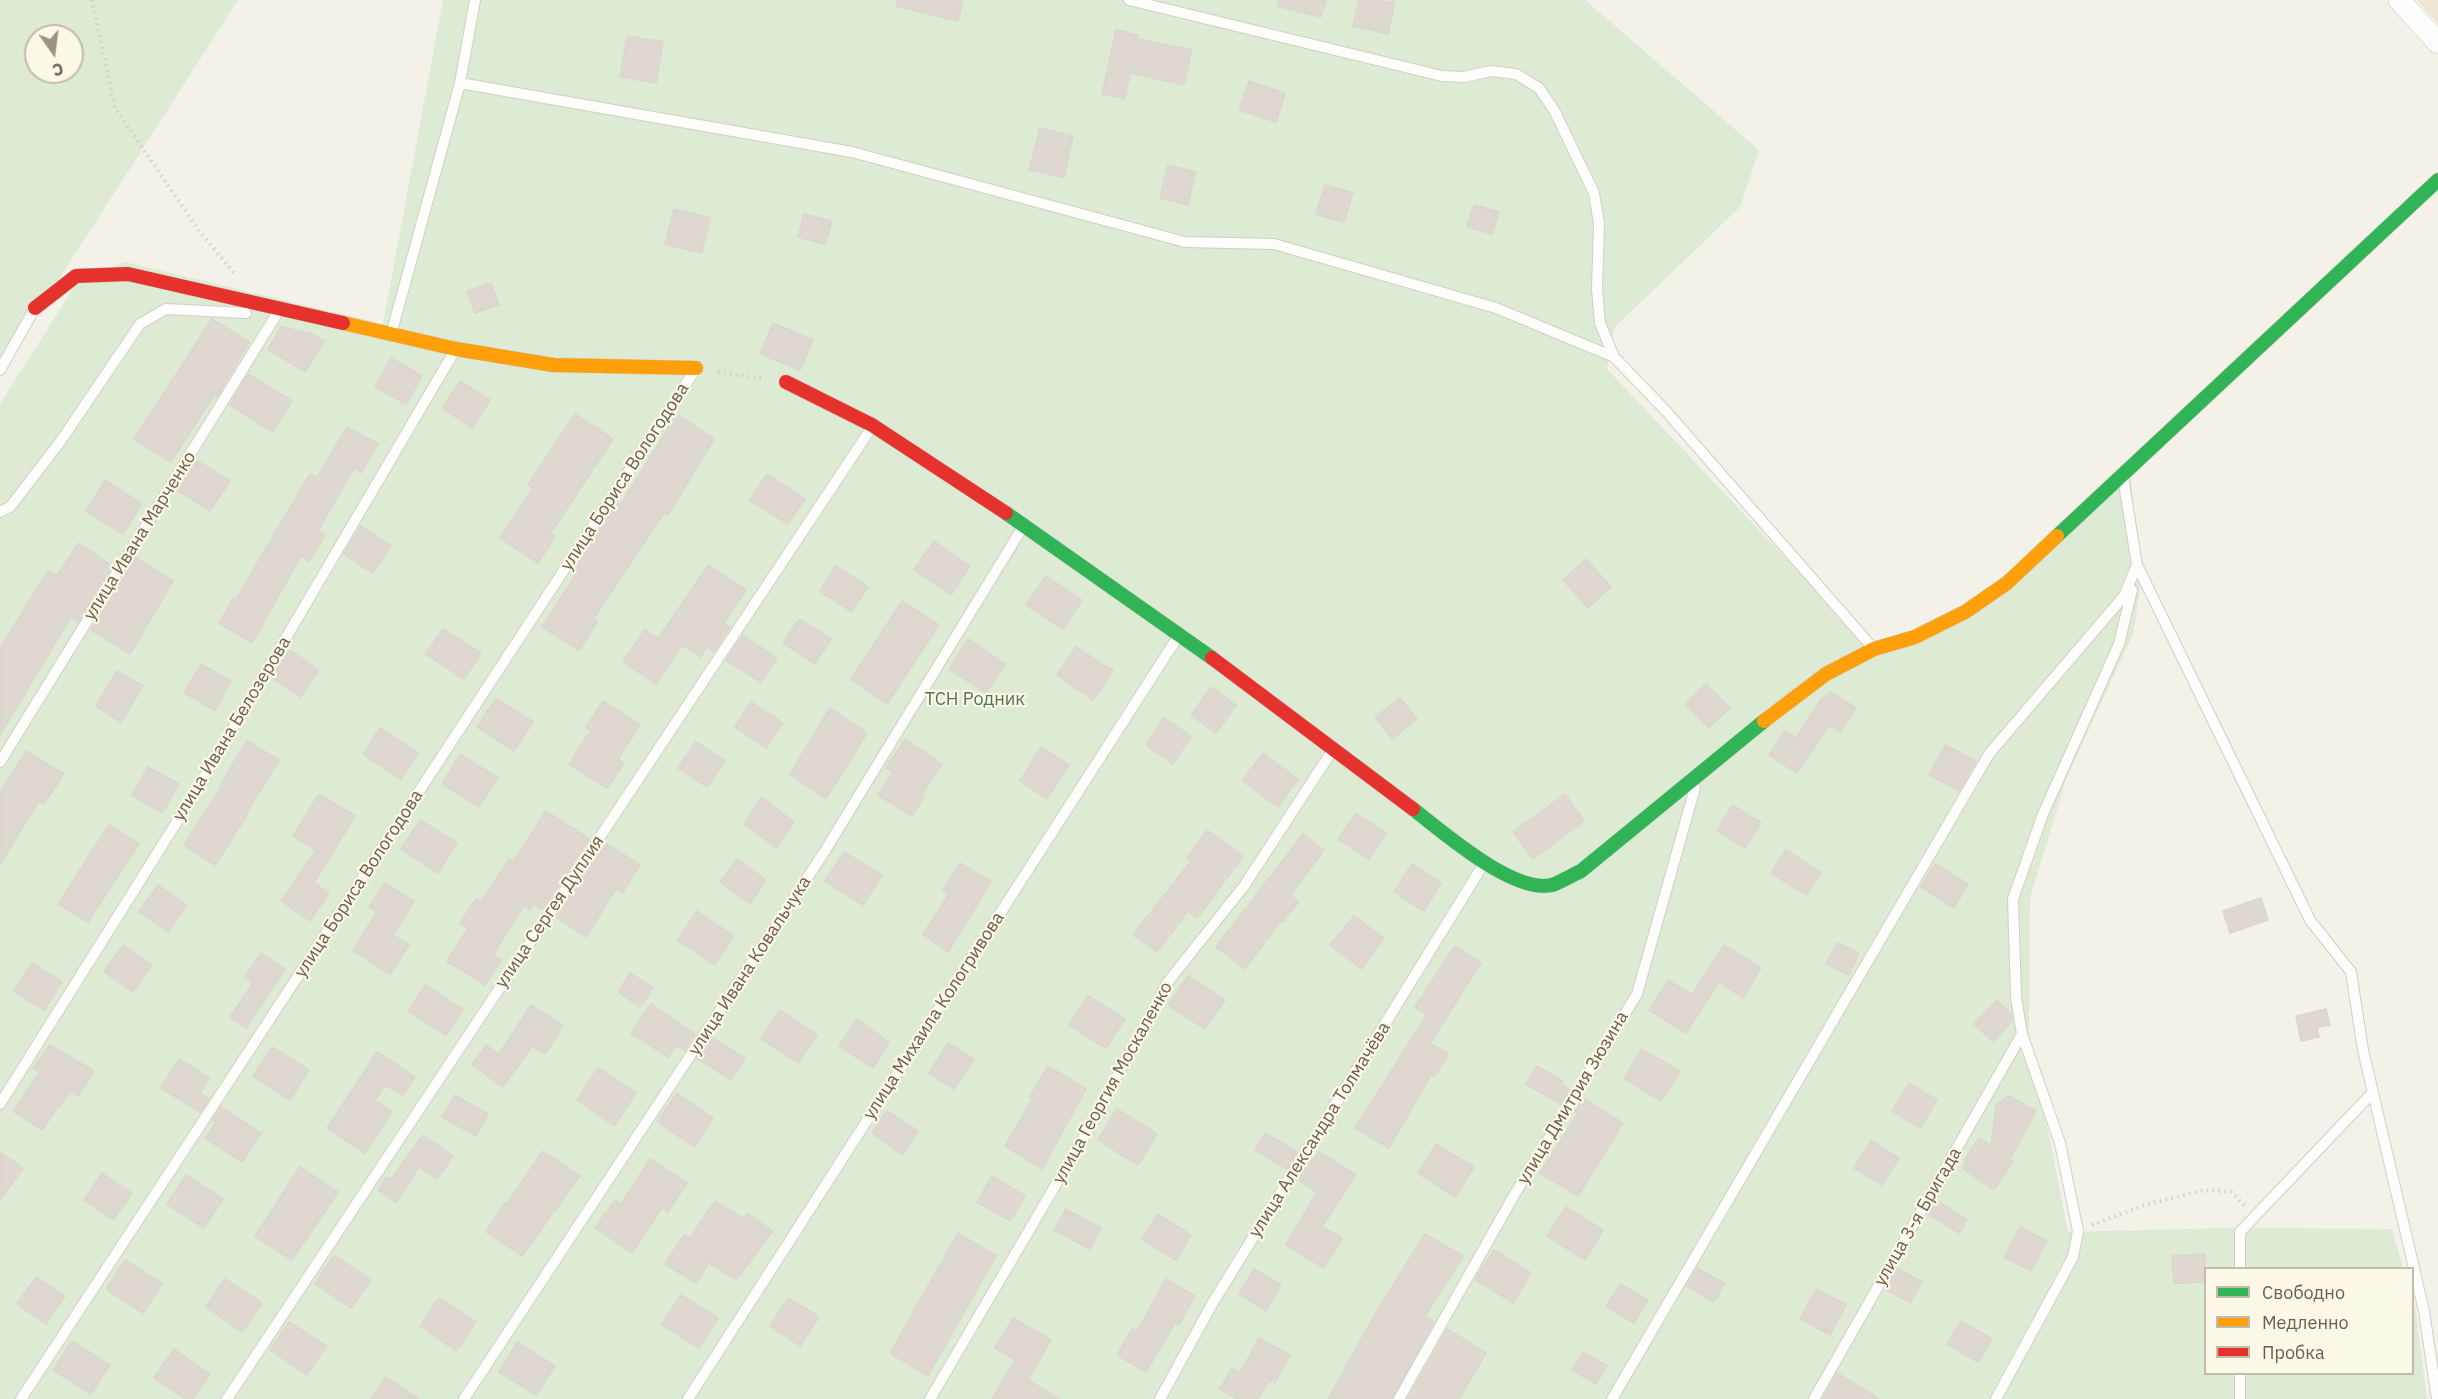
<!DOCTYPE html>
<html>
<head>
<meta charset="utf-8">
<style>
  body { margin:0 }
  #map { position:relative; width:2438px; height:1399px; overflow:hidden; background:#f4f1e8; font-family:"IBM Plex Sans",sans-serif }
  canvas { display:block }
  .legend { position:absolute; left:2204px; top:1267px; width:210px; height:108px; box-sizing:border-box; background:#fcf8e9; border:2px solid #c3baaa; margin:0; padding:8px 10px; list-style:none; font-size:18px; color:#6e5e4c }
  .legend li { display:flex; align-items:center; gap:12px; height:30px }
  .legend b { width:30px; border:2px solid #c3baaa }
  .north { position:absolute; left:24px; top:24px; width:60px; height:60px; box-sizing:border-box; background:#fcf8e9; border:2px solid #c3baaa; border-radius:50%; rotate:166deg; font-size:16px; font-weight:700; line-height:24px; text-align:center; color:#6e5e4c }
  .north::after { content:''; display:block; margin:auto; width:21px; height:27px; background:#9d9183; clip-path:polygon(50% 0,100% 100%,50% 72%,0 100%) }
</style>
</head>
<body>
<div id="map">
<canvas width="2438" height="1399"></canvas>
<ul class="legend">
<li><b style="height:8px;background:#30b455"></b>Свободно</li>
<li><b style="height:8px;background:#ff9f0a"></b>Медленно</li>
<li><b style="height:8px;background:#e5322d"></b>Пробка</li>
</ul>
<div class="north">С</div>
</div>
<script>
const context = document.querySelector('canvas').getContext('2d');
context.lineJoin = 'round';
function paint(path, color) { context.fillStyle = color; context.fill(path, 'evenodd'); }
function trace(path, color, width, dash) { context.strokeStyle = color; context.lineWidth = width; context.lineCap = dash ? 'butt' : 'round'; context.setLineDash(dash || []); context.stroke(path); }
function write(font, color, halo, rows, align = 'center') {
  context.font = font + ' "IBM Plex Sans",sans-serif'; context.lineWidth = 4.5; context.setLineDash([]); context.textBaseline = 'middle'; context.strokeStyle = halo; context.fillStyle = color; for (const [text, x, y, turn = 0] of rows) {
    context.save(); context.translate(x, y); context.rotate((+turn || 0) * Math.PI / 180); context.textAlign = isNaN(turn) ? turn : align; if (halo) context.strokeText(text, 0, 0); context.fillText(text, 0, 0); context.restore();
  }
}
const residential = new Path2D(`
  M2417,0H2438V24Z`);
const green = new Path2D(`
  M0,0H238L0,371ZM36,36H72V72H36Z
  M443,0H1585L1759,150L1740,207L1614,328L1607,369L1878,656L1998,598L2131,476L2140,589L2133,634L2067,777L2030,898L2029,1034L2068,1232L2228,1228L2392,1229L2403,1268H2206V1374H2412L2413,1300L2416,1313L2427,1399H0V404L76,284L125,262L383,324Z`);
const building = new Path2D(`
  M897,0H963L958,21L896,6Z
  M1278,0H1326L1321,17L1277,6Z
  M1359,0L1395,2L1388,34L1353,26Z
  M1116,30L1138,35L1137,39L1192,50L1184,85L1130,73L1125,99L1102,94Z
  M627,36L663,42L656,83L620,77Z
  M1249,81L1285,93L1276,122L1239,110Z
  M1040,128L1073,136L1064,177L1029,170Z
  M1168,165L1196,172L1188,205L1160,198Z
  M1325,185L1353,193L1344,222L1316,214Z
  M1474,205L1499,212L1492,234L1467,227Z
  M674,209L710,218L702,253L665,244Z
  M804,214L832,221L825,244L798,237Z
  M491,283L499,305L475,313L467,291Z
  M212,319L249,342L217,397L214,395L171,462L134,439Z
  M773,323L813,340L800,370L760,354Z
  M281,327L312,334L324,341L305,372L268,349Z
  M391,358L422,376L406,404L375,387Z
  M248,374L292,401L272,432L230,405Z
  M460,381L490,400L472,428L442,408Z
  M575,414L613,439L550,534L555,537L538,563L500,538L533,488L528,485Z
  M677,414L714,439L668,515L664,513L594,618L598,621L579,650L542,627L576,574L572,572L618,502L621,504Z
  M347,427L378,444L361,473L354,468L318,531L325,535L309,561L301,556L252,643L219,623L233,599L235,601L310,474L317,478Z
  M196,460L230,481L210,511L177,490Z
  M767,474L805,499L788,524L750,500Z
  M105,480L142,504L123,534L86,511Z
  M361,526L391,546L372,573L344,554Z
  M934,541L970,566L951,595L914,570Z
  M79,543L112,566L78,622L71,617L0,735V648L48,571L57,576Z
  M136,558L173,581L130,654L91,630Z
  M1586,559L1611,587L1588,608L1563,580Z
  M708,565L746,590L724,623L730,627L714,652L707,647L700,657L682,645L656,684L623,662L645,630L658,639Z
  M836,566L868,587L852,612L820,591Z
  M1046,576L1082,600L1063,629L1026,605Z
  M902,601L939,625L887,704L851,679Z
  M799,619L831,639L815,664L783,643Z
  M443,629L481,653L464,679L426,654Z
  M743,635L777,658L761,682L726,660Z
  M969,639L1005,664L986,693L949,669Z
  M1076,647L1113,671L1093,700L1057,675Z
  M290,650L319,670L300,697L271,677Z
  M201,664L231,681L215,710L184,693Z
  M117,671L143,686L121,722L96,706Z
  M1706,684L1730,708L1709,728L1685,704Z
  M1211,687L1236,705L1216,733L1191,715Z
  M1831,692L1856,708L1840,732L1829,725L1797,773L1769,755L1785,731L1796,738L1821,699Z
  M496,698L533,722L514,751L477,727Z
  M1400,698L1417,719L1392,739L1375,717Z
  M603,701L640,725L618,759L624,763L607,788L569,764L591,730L586,727Z
  M751,702L783,723L766,748L735,727Z
  M830,708L867,733L826,799L790,774Z
  M1164,718L1191,736L1173,764L1146,745Z
  M380,728L418,753L401,779L363,754Z
  M905,739L942,764L921,795L924,797L912,816L878,795L893,772L886,768Z
  M247,741L279,760L246,814L247,815L215,865L184,845L222,786L220,785Z
  M696,742L725,761L707,787L678,768Z
  M1946,745L1976,761L1959,791L1929,774Z
  M1041,747L1069,765L1047,799L1020,781Z
  M26,751L64,774L44,804L39,801L0,864V793Z
  M1263,753L1298,779L1278,807L1242,781Z
  M460,754L498,778L479,807L442,784Z
  M148,767L179,784L162,813L132,795Z
  M319,794L355,816L314,883L329,893L310,921L281,901L316,850L293,836Z
  M1565,794L1584,821L1533,859L1513,832Z
  M762,797L794,822L776,848L744,824Z
  M1733,805L1761,823L1745,848L1717,830Z
  M546,811L589,839L543,909L534,904L530,910L524,905L493,955L501,960L485,985L447,961L468,928L460,923L476,899L481,902L509,859L513,862Z
  M1356,813L1386,833L1369,859L1338,839Z
  M420,820L457,843L438,873L401,849Z
  M109,825L139,844L88,922L58,904Z
  M1207,830L1243,856L1197,918L1188,911L1157,952L1133,935L1191,861L1187,858Z
  M1303,834L1324,850L1290,895L1299,902L1282,922L1280,921L1245,969L1216,947Z
  M607,844L640,865L622,893L616,889L586,937L556,917L602,848L604,849Z
  M1786,850L1821,873L1806,895L1771,873Z
  M844,852L882,875L863,905L825,881Z
  M737,859L766,880L750,904L720,882Z
  M960,863L991,882L948,952L923,934L949,894L943,890Z
  M1412,864L1441,883L1424,911L1394,892Z
  M1935,864L1968,884L1954,908L1921,887Z
  M385,883L414,901L393,935L409,945L390,974L353,950L377,912L369,907Z
  M158,885L187,905L168,932L139,912Z
  M2261,898L2268,920L2230,933L2223,911Z
  M697,911L734,936L714,965L678,940Z
  M1354,916L1384,938L1362,969L1330,945Z
  M1837,943L1859,953L1849,975L1826,964Z
  M123,945L152,965L133,992L104,972Z
  M1724,945L1761,968L1743,998L1719,982L1686,1033L1649,1010L1668,980L1692,995Z
  M1455,946L1481,963L1430,1043L1448,1054L1434,1077L1431,1075L1389,1148L1355,1128L1427,1015L1415,1007Z
  M261,953L285,969L246,1028L230,1017L253,983L245,977Z
  M32,963L62,982L44,1010L14,991Z
  M630,973L653,988L640,1007L618,992Z
  M1188,976L1225,1000L1205,1029L1168,1005Z
  M425,985L463,1010L446,1035L408,1011Z
  M1088,996L1125,1019L1106,1048L1069,1025Z
  M1997,1000L2011,1014L2012,1021L1993,1042L1974,1024Z
  M651,1004L695,1034L685,1050L676,1045L668,1057L631,1033Z
  M531,1005L563,1026L545,1054L532,1046L503,1087L472,1065L486,1045L499,1054Z
  M2326,1009L2330,1025L2317,1027L2319,1037L2301,1041L2296,1016Z
  M780,1010L817,1035L798,1063L761,1039Z
  M857,1019L889,1042L873,1068L839,1046Z
  M712,1038L745,1058L731,1080L697,1058Z
  M948,1043L974,1059L954,1089L929,1073Z
  M50,1045L94,1071L78,1096L70,1091L42,1130L13,1111L40,1072L33,1068Z
  M272,1047L309,1070L290,1100L253,1076Z
  M1642,1049L1680,1072L1661,1101L1624,1078Z
  M377,1052L415,1077L403,1095L385,1085L375,1100L392,1112L365,1153L327,1128Z
  M179,1059L209,1078L200,1093L209,1099L200,1112L161,1088Z
  M1048,1066L1086,1089L1042,1169L1005,1146L1033,1098L1030,1097Z
  M1536,1066L1563,1081L1561,1084L1570,1090L1561,1104L1526,1084Z
  M598,1068L636,1093L614,1126L577,1100Z
  M1909,1083L1937,1100L1920,1128L1892,1111Z
  M677,1093L713,1118L694,1147L657,1122Z
  M455,1095L488,1114L476,1136L442,1117Z
  M2009,1096L2036,1111L2010,1159L2013,1161L1994,1190L1963,1169L1967,1156L1979,1138L1991,1146L1996,1105Z
  M1582,1098L1623,1123L1578,1196L1540,1173L1578,1113L1574,1111Z
  M221,1107L261,1133L242,1162L205,1138L216,1122L213,1120Z
  M1117,1109L1157,1134L1138,1165L1098,1140Z
  M887,1111L918,1131L902,1155L872,1133Z
  M1265,1133L1297,1152L1287,1169L1255,1150Z
  M423,1135L453,1156L437,1179L419,1167L396,1203L378,1190L387,1177L391,1179Z
  M1871,1141L1899,1158L1882,1185L1854,1168Z
  M1436,1144L1474,1167L1455,1197L1418,1173Z
  M543,1151L580,1176L522,1256L486,1232L505,1203L507,1204Z
  M0,1152L23,1168L0,1201Z
  M1319,1152L1356,1175L1322,1227L1342,1238L1324,1268L1286,1245L1317,1192L1300,1181L1302,1178L1299,1177L1310,1160L1312,1161Z
  M650,1159L687,1183L668,1212L662,1208L632,1253L595,1228L615,1200L621,1204Z
  M300,1167L338,1192L292,1260L255,1236Z
  M102,1173L132,1193L113,1220L84,1200Z
  M186,1175L223,1199L204,1228L167,1204Z
  M992,1176L1025,1196L1010,1221L977,1202Z
  M715,1201L744,1219L748,1214L773,1231L736,1280L709,1263L696,1283L665,1264L684,1235L690,1238Z
  M1938,1201L1967,1220L1959,1233L1929,1214Z
  M1566,1207L1603,1230L1585,1260L1547,1236Z
  M1066,1209L1101,1228L1090,1249L1054,1230Z
  M1158,1214L1191,1235L1176,1260L1142,1239Z
  M2020,1227L2047,1241L2031,1271L2004,1257Z
  M958,1233L996,1256L928,1376L890,1353Z
  M1425,1234L1463,1256L1425,1316L1434,1322L1392,1399H1328L1377,1311Z
  M1494,1250L1531,1273L1513,1303L1475,1279Z
  M2205,1254V1282L2174,1283L2172,1256Z
  M334,1255L371,1280L351,1308L315,1284Z
  M125,1260L162,1284L143,1313L106,1289Z
  M1697,1268L1724,1283L1714,1302L1687,1286Z
  M1897,1268L1922,1282L1910,1303L1885,1289Z
  M1254,1269L1281,1285L1266,1311L1239,1294Z
  M36,1277L65,1296L46,1324L17,1304Z
  M225,1279L262,1303L242,1332L206,1307Z
  M1166,1279L1195,1296L1178,1326L1175,1323L1146,1372L1117,1355L1132,1329L1137,1331Z
  M1620,1284L1648,1300L1634,1323L1606,1306Z
  M1816,1289L1846,1305L1830,1335L1800,1319Z
  M681,1295L718,1318L699,1348L662,1324Z
  M439,1298L476,1322L456,1351L420,1326Z
  M788,1298L819,1317L800,1346L770,1326Z
  M1013,1318L1051,1340L1028,1380L1059,1399H992L1015,1360L995,1348Z
  M1961,1321L1992,1339L1978,1362L1947,1344Z
  M289,1322L326,1346L307,1375L270,1350Z
  M1447,1329L1486,1353L1459,1399H1408Z
  M1259,1338L1290,1355L1275,1383L1270,1380L1258,1399H1237L1220,1389L1232,1368L1240,1373Z
  M72,1341L110,1365L91,1394L53,1370Z
  M517,1342L555,1366L536,1395L499,1372Z
  M174,1349L210,1374L193,1399H186L154,1378Z
  M1583,1352L1607,1366L1596,1384L1572,1370Z
  M1837,1373L1879,1399H1823Z
  M386,1377L419,1399H371Z`);
const path = new Path2D(`
  M92,0L115,108L200,232L234,273
  M718,372L764,379
  M2092,1225L2145,1205L2205,1190L2231,1192L2246,1207`);
const lane = new Path2D(`
  M1129,0L1442,76L1464,77L1491,71L1516,74L1539,88L1554,110L1594,193L1599,224L1597,289L1600,323L1614,357L1666,411L1872,647
  M460,83L852,152L1185,242L1274,244L1496,308L1614,357
  M392,331L460,83L475,0
  M0,370L35,308
  M2123,477L2137,565L2310,920L2351,972L2363,1050L2424,1311L2437,1399
  M0,512L10,507L60,442L140,324L166,309L246,313
  M0,762L278,312
  M0,1104L190,801L454,352
  M2240,1268V1232L2373,1092
  M2240,1374V1399
  M21,1399L693,373
  M227,1399L872,427
  M464,1399L823,854L1024,525
  M688,1399L1179,635
  M930,1399L1088,1130L1167,983L1244,886L1332,751
  M1160,1399L1212,1304L1483,865
  M1399,1399L1513,1197L1637,994L1695,788
  M1612,1399L1989,754L2124,596L2137,565
  M1814,1399L2022,1034
  M1996,1399L2073,1257L2078,1231L2060,1143L2022,1034L2016,997L2013,899L2043,814L2119,644L2132,590`);
const street = new Path2D(`
  M2399,0L2438,43`);
const fast = new Path2D(`
  M1006,513L1212,658
  M2057,536L2438,180
  M1413,809C1443,832 1513,894 1552,885C1561,882 1572,875 1581,871L1764,721`);
const slow = new Path2D(`
  M343,323L456,349L553,365L696,368
  M1764,721L1826,674L1874,649L1915,637L1965,612L2007,583L2057,536`);
const jam = new Path2D(`
  M35,308L76,276L128,274L343,323
  M786,382L872,425L1006,513
  M1212,658L1413,809`);
const streetNames = [
  ["улица Бориса Вологодова",625,477,-57],
  ["улица Ивана Марченко",140,536,-58],
  ["улица Ивана Белозерова",232,729,-59],
  ["улица Бориса Вологодова",359,884,-57],
  ["улица Сергея Дуплия",550,912,-56],
  ["улица Ивана Ковальчука",750,966,-57],
  ["улица Михаила Кологривова",934,1016,-57],
  ["улица Георгия Москаленко",1113,1083,-61],
  ["улица Дмитрия Зюзина",1573,1098,-59],
  ["улица Александра Толмачёва",1320,1130,-58],
  ["улица 3-я Бригада",1918,1217,-60]
];
const parkNames = [
  ["ТСН Родник",975,700]
];
paint(residential, '#ede6d6');
paint(green, '#ddead4');
paint(building, '#dfd8d0');
trace(building, '#dcd6cb', 1.5);
trace(lane, '#d3cec6', 12);
trace(street, '#d3cec6', 22);
trace(fast, '#d1cdc4', 15);
trace(slow, '#d1cdc4', 15);
trace(jam, '#d1cdc4', 15);
trace(path, '#d6d0ca', 4, [1.5, 4.5]);
trace(lane, '#fdfdfc', 10);
trace(street, '#fdfdfc', 21);
trace(fast, '#30b455', 14);
trace(slow, '#ff9f0a', 14);
trace(jam, '#e5322d', 14);
write('18px', '#6e5e4c', '#fcf8e9', streetNames);
write('18px', '#4f7849', '#fcf8e9', parkNames);
</script>
</body>
</html>
